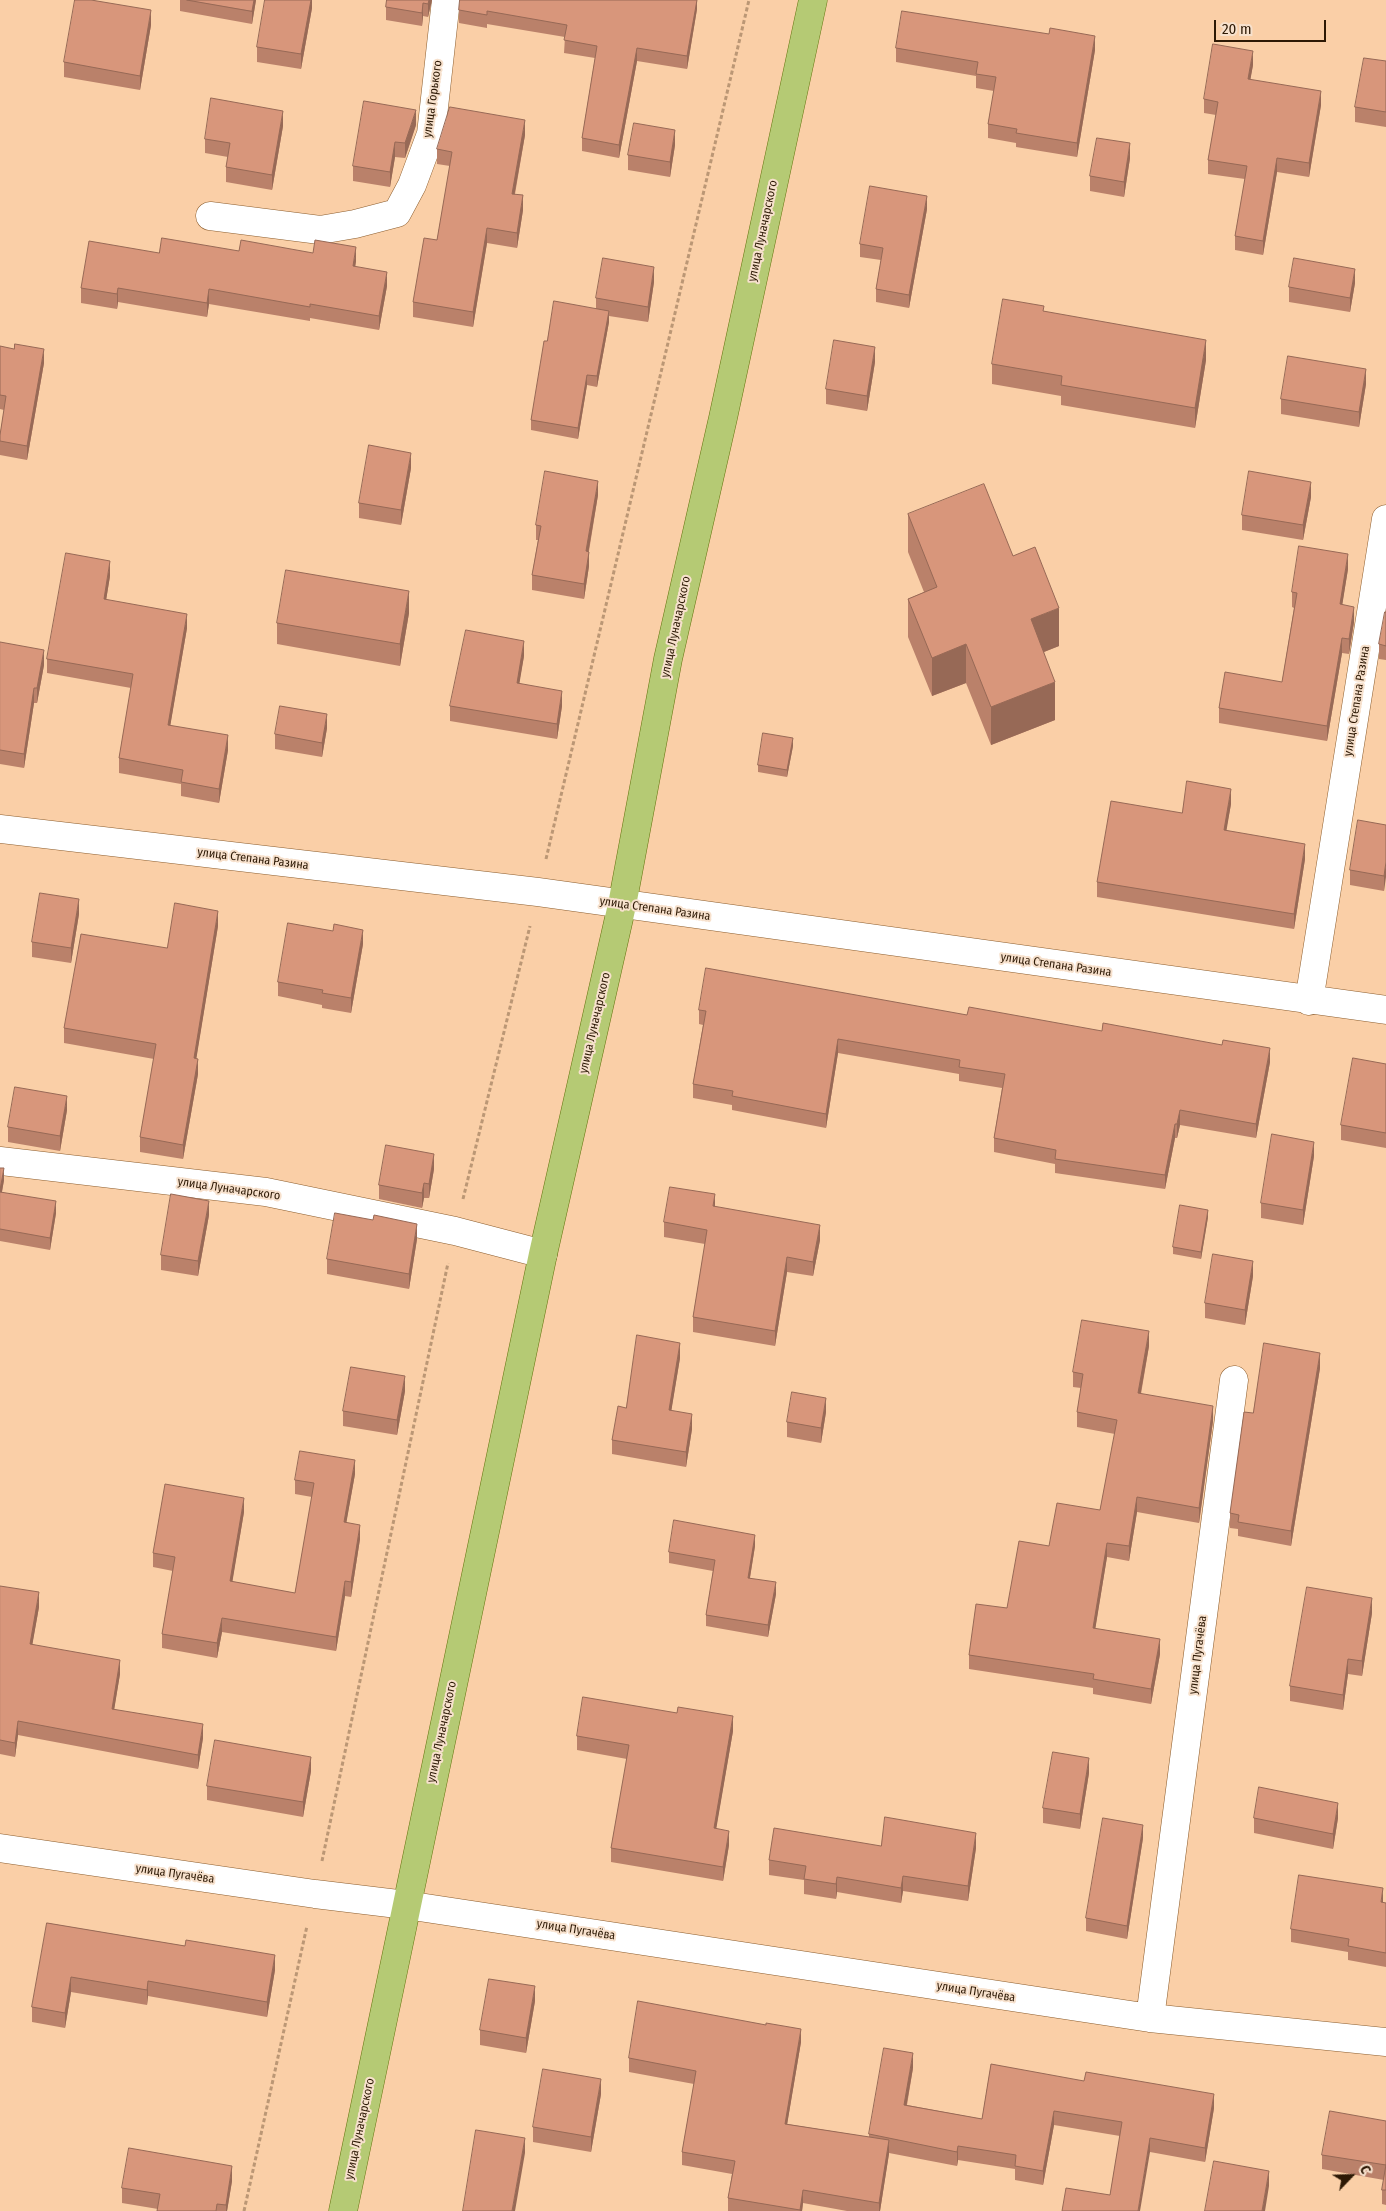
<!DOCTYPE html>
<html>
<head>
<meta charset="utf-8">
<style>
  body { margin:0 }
  #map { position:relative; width:1386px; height:2211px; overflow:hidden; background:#facfa7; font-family:"Fira Sans Condensed",sans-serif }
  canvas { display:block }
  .north { position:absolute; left:1326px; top:2151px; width:50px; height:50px; -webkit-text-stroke:4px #f7e1cd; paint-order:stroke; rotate:66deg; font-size:14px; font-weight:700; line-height:20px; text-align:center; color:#2d1905 }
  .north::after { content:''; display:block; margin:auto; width:18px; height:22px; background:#2d1905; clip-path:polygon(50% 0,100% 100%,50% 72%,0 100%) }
  .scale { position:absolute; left:1214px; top:20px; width:112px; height:22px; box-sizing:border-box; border:2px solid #2d1905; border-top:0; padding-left:6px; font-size:15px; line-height:18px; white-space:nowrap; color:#2d1905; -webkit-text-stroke:4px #f7e1cd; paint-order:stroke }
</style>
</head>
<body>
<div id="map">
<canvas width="1386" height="2211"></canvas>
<div class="north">С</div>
<div class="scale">20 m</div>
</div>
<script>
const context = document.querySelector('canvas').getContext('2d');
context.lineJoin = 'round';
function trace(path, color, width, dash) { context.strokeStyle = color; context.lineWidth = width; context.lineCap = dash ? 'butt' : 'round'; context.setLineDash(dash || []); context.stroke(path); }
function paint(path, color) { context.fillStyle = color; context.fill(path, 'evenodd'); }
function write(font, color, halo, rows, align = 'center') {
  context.font = font + ' "Fira Sans Condensed",sans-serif'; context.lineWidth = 4; context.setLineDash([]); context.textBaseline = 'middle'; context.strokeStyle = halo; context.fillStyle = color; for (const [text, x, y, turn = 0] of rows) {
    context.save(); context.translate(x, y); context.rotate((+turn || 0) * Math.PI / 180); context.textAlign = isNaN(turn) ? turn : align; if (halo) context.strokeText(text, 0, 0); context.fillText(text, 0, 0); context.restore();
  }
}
const path = new Path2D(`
  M546,859L749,0
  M463,1199L530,926
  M322,1861L448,1263
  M244,2211L307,1926`);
const minor = new Path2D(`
  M210,216L320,230L355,224L397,213L412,185L431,134L446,0
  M0,829L538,892L1386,1010
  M1309,1001L1386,519
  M0,1161L266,1192L455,1231L543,1254
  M0,1848L315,1894L406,1905L1150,2018L1386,2042
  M1150,2018L1234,1380`);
const major = new Path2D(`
  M343,2211L543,1254L622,905L668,659L723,418L813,0`);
const wall = new Path2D(`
  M180,0H256L252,24L180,11Z
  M312,0V8L301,69L257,62V47Z
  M387,0H432L428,17L423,16L422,26L386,20V7Z
  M697,0V9L687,69L637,61L619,158L582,151V138L595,58L564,53L565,37L487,24V28L459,23V10Z
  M151,25L140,90L64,77V62Z
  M896,48L1095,50L1077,157L1016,147V143L988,138V124L994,91L976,88V76L896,62Z
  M1386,61V127L1355,122V107Z
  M1253,65L1250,80L1321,105L1309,177L1277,172L1263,255L1235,250V236L1245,179L1208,174V160L1216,115L1204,113V99Z
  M416,125L405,158L395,157L390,187L353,181V166Z
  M283,126L272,190L226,182V167L228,157L205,153V139Z
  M525,135L515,194L523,210L517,248L487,243L473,327L413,317V302L437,240L450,166L437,164V149Z
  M675,145L670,177L628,170V155Z
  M1130,158L1124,197L1090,191V176Z
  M927,209L909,308L876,302V289L881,260L860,257V244Z
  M239,251L356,261L355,267L387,286L379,330L310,318V321L209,304L207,317L118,302L117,309L81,303V288L159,253Z
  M654,282L648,322L609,316V322L597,387L587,385L578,439L531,430V420L547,341L596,309V298Z
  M1355,283L1350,312L1289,302V287Z
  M1044,311L1206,360L1195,428L1061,405V396L992,384V364Z
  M0,346L44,363L27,460L0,455V435L4,410L0,409Z
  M875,362L867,411L826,404V389Z
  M1366,384L1359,427L1281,414V399Z
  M411,468L401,525L359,518V503Z
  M598,495L589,551V566L584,599L532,590V575L538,540H536V525Z
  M1311,497L1303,540L1242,530V515Z
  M908,514L1013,556L1059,646L1044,652L1055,720L991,745L966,683L932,696L908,637V599L924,592L908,552Z
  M1348,569L1342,605L1354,622L1349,654L1342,653L1327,741L1219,723V708L1282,682L1294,608L1292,607V592Z
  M110,576L106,600L187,628L170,726L228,750L219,803L181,796V784L119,773V758L131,688L47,673V659Z
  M1386,612V660L1379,659V644Z
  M409,613L400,666L277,644V623Z
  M0,642L44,665L37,703H34L24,768L0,764Z
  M524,656L519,683L562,706L557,739L450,721V706Z
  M327,728L322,757L275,749V734Z
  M793,746L787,777L758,772V765Z
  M1231,804L1226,830L1305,859L1294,929L1097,897V882L1182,813Z
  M1386,825L1384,891L1350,885V870Z
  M79,914L71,963L32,957V942Z
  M218,926L196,1059L198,1074L183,1159L140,1152V1137L154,1059L64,1043V1028L167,948Z
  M363,944L351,1013L322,1008V1005L278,996V982Z
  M699,1010L967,1015L1270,1062L1256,1138L1180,1125L1177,1138H1175L1165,1189L1055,1173V1164L994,1152V1138L1002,1088L959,1081V1074L838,1053L826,1128L732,1110V1105L693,1098V1084L703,1025L699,1024Z
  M1386,1064V1148L1341,1140V1125Z
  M67,1110L60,1151L8,1142V1127Z
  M1314,1156L1303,1225L1261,1218V1203Z
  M0,1168L4,1180L2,1192L56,1213L50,1250L0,1241Z
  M434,1169L429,1198H424L422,1208L379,1199V1185Z
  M715,1207L820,1240L813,1276L787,1272L775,1346L693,1332V1317L705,1244L664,1237V1222Z
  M209,1215L198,1276L161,1270V1255Z
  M1208,1217L1201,1259L1173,1254V1247Z
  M417,1239L409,1289L327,1274V1259Z
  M1253,1276L1245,1325L1205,1318V1303Z
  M1149,1346L1141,1394L1213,1421L1199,1523L1137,1512L1129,1561L1107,1557L1095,1629L1160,1654L1151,1704L1093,1694V1688L969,1669V1655L1007,1608L1049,1546L1100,1510L1115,1434L1077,1427V1412L1081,1388L1073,1387V1372Z
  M680,1358L671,1411L692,1429L686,1467L612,1454V1440L626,1408Z
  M1320,1368L1291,1546L1238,1536V1529L1230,1528V1513L1253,1413Z
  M405,1391L397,1435L343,1426V1411Z
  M826,1412L821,1443L787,1437V1422Z
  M355,1474L346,1523L360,1539L351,1597L345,1596L336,1651L222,1632L217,1658L162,1648V1634L173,1571L153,1567V1553L244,1512L232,1582L295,1593L312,1497L295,1494V1480Z
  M755,1546L750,1578L776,1594L768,1637L706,1626V1615L713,1571L669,1563V1552Z
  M0,1586L39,1607L32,1645L120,1674L114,1709L203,1738L198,1769L18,1735L15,1757L0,1754Z
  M1372,1613L1362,1676L1348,1674L1343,1710L1290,1701V1686Z
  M733,1731L716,1828L729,1845L723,1881L611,1862V1848L627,1759L577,1750V1736Z
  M311,1771L303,1817L207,1800V1786Z
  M1089,1773L1080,1829L1043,1823V1808Z
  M1254,1818H1338L1333,1849L1254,1833Z
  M1143,1838L1127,1939L1086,1931V1918Z
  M881,1846L976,1848L968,1901L903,1891L901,1903L837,1892L836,1899L804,1894V1880L769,1875V1860Z
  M1383,1903H1386V1967L1348,1960V1952L1291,1942V1929Z
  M47,1923L185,1946L275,1970L267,2017L148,1996L147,2005L71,1992L65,2028L32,2022V2007Z
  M535,2001L526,2053L480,2045V2030Z
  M801,2042L787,2124L869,2137V2134L913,2068L907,2105L982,2119L991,2064L1214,2108L1205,2162L1150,2152L1110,2195L1120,2136L1054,2125L1043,2185L1015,2180V2169L958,2160L957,2166L889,2153L880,2211H847L803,2203L802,2211H728V2198L732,2174L682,2165V2152L694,2084L629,2072V2058Z
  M601,2094L591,2152L533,2142V2127Z
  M1386,2121V2205L1382,2204V2190L1384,2180L1322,2169V2155Z
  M232,2181L227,2211H157L158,2209L122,2203V2188Z`);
const shadedWall = new Path2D(`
  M254,0H256L252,24V11Z
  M311,0H312V8L301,69V54Z
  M429,0H432L428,17V4Z
  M697,0V9L687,69V56Z
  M423,3V16L422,26V13Z
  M151,10V25L140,90V76Z
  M1095,36V50L1077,157V143Z
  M637,48V61L619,158V145Z
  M1253,51V65L1248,93V79Z
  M1321,91V105L1309,177V163Z
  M416,110V125L405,158V143Z
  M283,111V126L272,190V175Z
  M525,120V135L512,208V194Z
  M675,130V145L670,177V162Z
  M395,142V157L390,187V172Z
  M1130,143V158L1124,197V182Z
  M1277,158V172L1263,255V241Z
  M523,195V210L517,248V233Z
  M927,196V209L909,308V295Z
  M487,228V243L473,327V312Z
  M356,247V261L353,281V266Z
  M654,267V282L648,322V307Z
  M1355,269V283L1350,312V298Z
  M387,272V286L379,330V316Z
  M118,288V302L117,309V294Z
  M209,289V304L207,317V303Z
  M609,311V322L597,387V376Z
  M1206,340V360L1195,428V408Z
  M875,347V362L867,411V396Z
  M44,349V363L27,460V446Z
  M1366,369V384L1359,427V412Z
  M587,375V385L578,439V428Z
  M411,453V468L401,525V510Z
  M598,481V495L586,566V551Z
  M1311,482V497L1303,540V525Z
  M589,552V566L584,599V584Z
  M1348,554V569L1340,619V604Z
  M110,561V576L104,613V599Z
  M409,591V613L400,666V644Z
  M1354,607V622L1349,654V639Z
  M1059,608V646L1031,657V619Z
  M187,614V628L168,739V725Z
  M1342,638V653L1327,741V726Z
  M524,641V656L517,698V683Z
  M966,644V683L932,696V658Z
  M44,650V665L37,703V688Z
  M1055,682V720L991,745V707Z
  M34,688V703L24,768V754Z
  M562,691V706L557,739V724Z
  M327,714V728L322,757V743Z
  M228,735V750L219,803V789Z
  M793,738V746L787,777V770Z
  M1231,789V804L1224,845V830Z
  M1305,844V859L1294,929V914Z
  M1386,862V877L1384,891V876Z
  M79,899V914L71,963V948Z
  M218,911V926L194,1073V1058Z
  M363,930V944L351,1013V998Z
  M838,1039V1053L826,1128V1114Z
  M1270,1048V1062L1256,1138V1124Z
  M198,1059V1074L183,1159V1145Z
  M67,1096V1110L60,1151V1136Z
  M1180,1110V1125L1177,1138V1124Z
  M1175,1124V1138L1165,1189V1175Z
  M1314,1142V1156L1303,1225V1210Z
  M434,1154V1169L429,1198V1184Z
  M4,1168V1180L0,1202V1190Z
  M424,1183V1198L422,1208V1193Z
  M715,1194V1209L713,1206Z
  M56,1201V1213L50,1250V1238Z
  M209,1201V1215L198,1276V1261Z
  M1208,1210V1217L1201,1259V1252Z
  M417,1224V1239L409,1289V1274Z
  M820,1225V1240L813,1276V1262Z
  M787,1257V1272L775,1346V1331Z
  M1253,1261V1276L1245,1325V1310Z
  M1149,1331V1346L1138,1408V1393Z
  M680,1343V1358L669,1425V1410Z
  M1320,1353V1368L1291,1546V1531Z
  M405,1376V1391L397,1435V1420Z
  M826,1398V1412L821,1443V1428Z
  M1213,1406V1421L1199,1523V1508Z
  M692,1414V1429L686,1467V1452Z
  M355,1460V1474L344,1536V1522Z
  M1137,1497V1512L1129,1561V1546Z
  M244,1498V1512L230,1596V1581Z
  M360,1525V1539L351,1597V1582Z
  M755,1535V1546L748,1589V1578Z
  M1107,1543V1557L1093,1643V1628Z
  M345,1581V1596L336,1651V1637Z
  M776,1582V1594L768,1637V1625Z
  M39,1592V1607L30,1658V1644Z
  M1372,1598V1613L1362,1676V1661Z
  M222,1618V1632L217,1658V1643Z
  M1160,1639V1654L1151,1704V1689Z
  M1348,1659V1674L1343,1710V1695Z
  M120,1660V1674L112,1723V1709Z
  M733,1716V1731L714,1842V1828Z
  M18,1721V1735L15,1757V1743Z
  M203,1724V1738L198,1769V1755Z
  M311,1757V1771L303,1817V1802Z
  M1089,1758V1773L1080,1829V1814Z
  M1338,1803V1818L1333,1849V1834Z
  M1143,1825V1838L1127,1939V1926Z
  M729,1831V1845L723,1881V1867Z
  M976,1833V1848L968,1901V1886Z
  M903,1876V1891L901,1903V1888Z
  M837,1877V1892L836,1899V1884Z
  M1383,1888V1902L1381,1916V1902Z
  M275,1955V1970L267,2017V2002Z
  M71,1977V1992L65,2028V2013Z
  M148,1981V1996L147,2005V1990Z
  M535,1986V2001L526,2053V2038Z
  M801,2029V2042L785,2137V2124Z
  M913,2053V2068L904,2119V2105Z
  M601,2079V2094L591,2152V2137Z
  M1214,2094V2108L1205,2162V2148Z
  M1054,2111V2125L1043,2185V2171Z
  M525,2138V2153L515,2211H512Z
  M1150,2138V2152L1140,2211H1138Z
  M889,2140V2154L880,2211H879V2203Z
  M958,2146V2160L957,2166V2152Z
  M232,2166V2181L227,2211H226V2205Z
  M1269,2171V2186L1265,2211H1262Z
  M803,2190V2203L802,2211H800Z`);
const building = new Path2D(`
  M75,0H91L151,10L140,76L64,62Z
  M187,0H254L252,11Z
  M265,0H311L301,54L257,47Z
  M387,0H429L428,4L423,3L422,13L386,7Z
  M460,0H697L687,56L637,48L619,145L582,138L597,46L564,40L567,25L487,11V15L459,10Z
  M902,11L1049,34L1050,28L1095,36L1077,143L1016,133L1017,129L988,124L996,77L976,74L978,62L896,48Z
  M1213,44L1253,51L1248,79L1321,91L1309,163L1277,158L1263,241L1235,236L1247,166L1208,160L1218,102L1204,99Z
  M1364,58L1386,61V112L1355,107Z
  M211,98L283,111L272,175L226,167L230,143L205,139Z
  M364,101L416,110L405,143L395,142L390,172L353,166Z
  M450,107L525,120L512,194L523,195L517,233L487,228L473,312L413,302L424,238L437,240L452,152L437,149Z
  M634,123L675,130L670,162L628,155Z
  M1097,138L1130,143L1124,182L1090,176Z
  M870,186L927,196L909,295L876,289L883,248L860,244Z
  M162,238L239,251L241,240L313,253L315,240L356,247L353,266L387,272L379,316L310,304V307L209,289L207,303L118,288L117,294L81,288L89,241L159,253Z
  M603,258L654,267L648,307L596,298Z
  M1294,258L1355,269L1350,298L1289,287Z
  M1003,299L1044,306L1043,311L1206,340L1195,408L1061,385L1062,376L992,364Z
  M554,301L609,311L597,376L587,375L578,428L531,420L544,341H547Z
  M834,340L875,347L867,396L826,389Z
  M15,344L44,349L27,446L0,441V435L6,396L0,395V346L14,349Z
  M1288,356L1366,369L1359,412L1281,399Z
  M369,445L411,453L401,510L359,503Z
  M545,471L598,481L586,551L589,552L584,584L532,575L541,526L536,525Z
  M1249,471L1311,482L1303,525L1242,515Z
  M984,484L1013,556L1035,547L1059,608L1031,619L1055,682L991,707L966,644L932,658L908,599L937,587L908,514Z
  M1299,546L1348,554L1340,604L1354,607L1349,639L1342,638L1327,726L1219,708L1225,672L1282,682L1297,593L1292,592Z
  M66,553L110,561L104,599L187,614L168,725L228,735L219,789L181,782L183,770L119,758L133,674L47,659Z
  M286,570L409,591L400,644L277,623Z
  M1385,612H1386V646L1379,644Z
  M466,630L524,641L517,683L562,691L557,724L450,706Z
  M0,642L44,650L37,688H34L24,754L0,750Z
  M280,706L327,714L322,743L275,734Z
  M763,733L793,738L787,770L758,765Z
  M1187,781L1231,789L1224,830L1305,844L1294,914L1097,882L1111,801L1182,813Z
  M1358,820L1386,825V862L1384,876L1350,870Z
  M40,893L79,899L71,948L32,942Z
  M175,903L218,911L194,1058L198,1059L183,1145L140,1137L156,1044L64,1028L81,934L167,948Z
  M288,923L333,931L334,924L363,930L351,998L322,993L323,990L278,982Z
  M706,968L967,1015L969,1007L1102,1031L1103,1023L1222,1045L1223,1040L1270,1048L1256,1124L1180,1110L1177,1124H1175L1165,1175L1055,1159L1056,1150L994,1138L1005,1074L959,1067L960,1060L838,1039L826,1114L732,1096L733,1091L693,1084L706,1011L699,1010Z
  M1353,1058L1386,1064V1133L1341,1125Z
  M15,1087L67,1096L60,1136L8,1127Z
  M1272,1134L1314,1142L1303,1210L1261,1203Z
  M386,1145L434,1154L429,1184L424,1183L422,1193L379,1185Z
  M0,1168H4L0,1190Z
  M670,1187L715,1194L713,1206L820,1225L813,1262L787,1257L775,1331L693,1317L707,1230L664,1222Z
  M0,1192L56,1201L50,1238L0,1229Z
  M171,1194L209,1201L198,1261L161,1255Z
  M1180,1205L1208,1210L1201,1252L1173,1247Z
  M335,1213L373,1220L374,1215L417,1224L409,1274L327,1259Z
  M1213,1254L1253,1261L1245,1310L1205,1303Z
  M1082,1320L1149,1331L1138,1393L1213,1406L1199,1508L1137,1497L1129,1546L1107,1543L1093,1628L1160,1639L1151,1689L1093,1679L1094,1674L969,1655L976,1604L1007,1608L1019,1541L1049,1546L1057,1503L1100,1510L1117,1420L1077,1412L1083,1374L1073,1372Z
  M637,1335L680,1343L669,1410L692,1414L686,1452L612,1440L618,1406L626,1408Z
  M1264,1343L1320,1353L1291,1531L1238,1522L1239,1515L1230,1513L1244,1412L1253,1413Z
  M351,1367L405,1376L397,1420L343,1411Z
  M792,1392L826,1398L821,1428L787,1422Z
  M300,1451L355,1460L344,1522L360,1525L351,1582L345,1581L336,1637L222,1618L217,1643L162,1634L175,1557L153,1553L165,1484L244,1498L230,1581L295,1593L314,1483L295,1480Z
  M674,1520L755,1535L748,1578L776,1582L768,1625L706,1615L715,1560L669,1552Z
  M0,1586L39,1592L30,1644L120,1660L112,1709L203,1724L198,1755L18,1721L15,1743L0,1740Z
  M1307,1587L1372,1598L1362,1661L1348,1659L1343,1695L1290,1686Z
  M583,1697L677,1713L678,1707L733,1716L714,1828L729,1831L723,1867L611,1848L629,1745L577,1736Z
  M215,1740L311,1757L303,1802L207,1786Z
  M1053,1752L1089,1758L1080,1814L1043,1808Z
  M1259,1787L1338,1803L1333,1834L1254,1818Z
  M885,1817L976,1833L968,1886L903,1876L901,1888L837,1877L836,1884L804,1879L806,1866L769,1860L774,1828L881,1846Z
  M1103,1818L1143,1825L1127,1926L1086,1918Z
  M1299,1875L1383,1888L1381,1902L1386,1903V1953L1348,1946L1349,1939L1291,1929Z
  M47,1923L185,1946L186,1940L275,1955L267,2002L148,1981L147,1990L71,1977L65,2013L32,2007Z
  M489,1979L535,1986L526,2038L480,2030Z
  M638,2001L766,2025V2023L801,2029L785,2124L889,2140L879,2203L803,2190L800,2210L728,2198L735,2161L682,2152L696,2071L629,2058Z
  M884,2048L913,2053L904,2105L982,2119L991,2064L1084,2081L1086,2072L1214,2094L1205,2148L1150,2138L1138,2211H1062L1066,2188L1110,2195L1122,2122L1054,2111L1043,2171L1015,2166L1016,2155L958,2146L957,2152L869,2134Z
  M543,2069L601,2079L591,2137L533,2127Z
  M1330,2111L1386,2121V2165L1322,2155Z
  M476,2130L525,2138L512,2211H463Z
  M129,2148L232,2166L226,2205L217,2204L216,2211H157L160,2194L122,2188Z
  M1214,2161L1269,2171L1262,2211H1205Z
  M1386,2165V2190H1382Z`);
const streetNames = [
  ["улица Горького",433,99,-82],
  ["улица Луначарского",763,231,-78],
  ["улица Луначарского",676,627,-78],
  ["улица Степана Разина",1357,701,-81],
  ["улица Степана Разина",253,859,7],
  ["улица Степана Разина",655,909,8],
  ["улица Степана Разина",1056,965,8],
  ["улица Луначарского",595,1023,-77],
  ["улица Луначарского",229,1189,8],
  ["улица Пугачёва",1198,1655,-83],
  ["улица Луначарского",442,1732,-78],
  ["улица Пугачёва",175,1874,8],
  ["улица Пугачёва",576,1930,9],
  ["улица Пугачёва",976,1992,9],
  ["улица Луначарского",360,2129,-78]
];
trace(minor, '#8c5d2d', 29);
trace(major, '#667511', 29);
trace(path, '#bb9775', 3, [4, 2.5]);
trace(minor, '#fff', 28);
trace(major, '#b5ca74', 28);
paint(wall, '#ba816a');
paint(shadedWall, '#976956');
paint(building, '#d8967b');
trace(building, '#976956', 1);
write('12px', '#2d1905', '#f7e1cd', streetNames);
</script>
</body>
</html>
